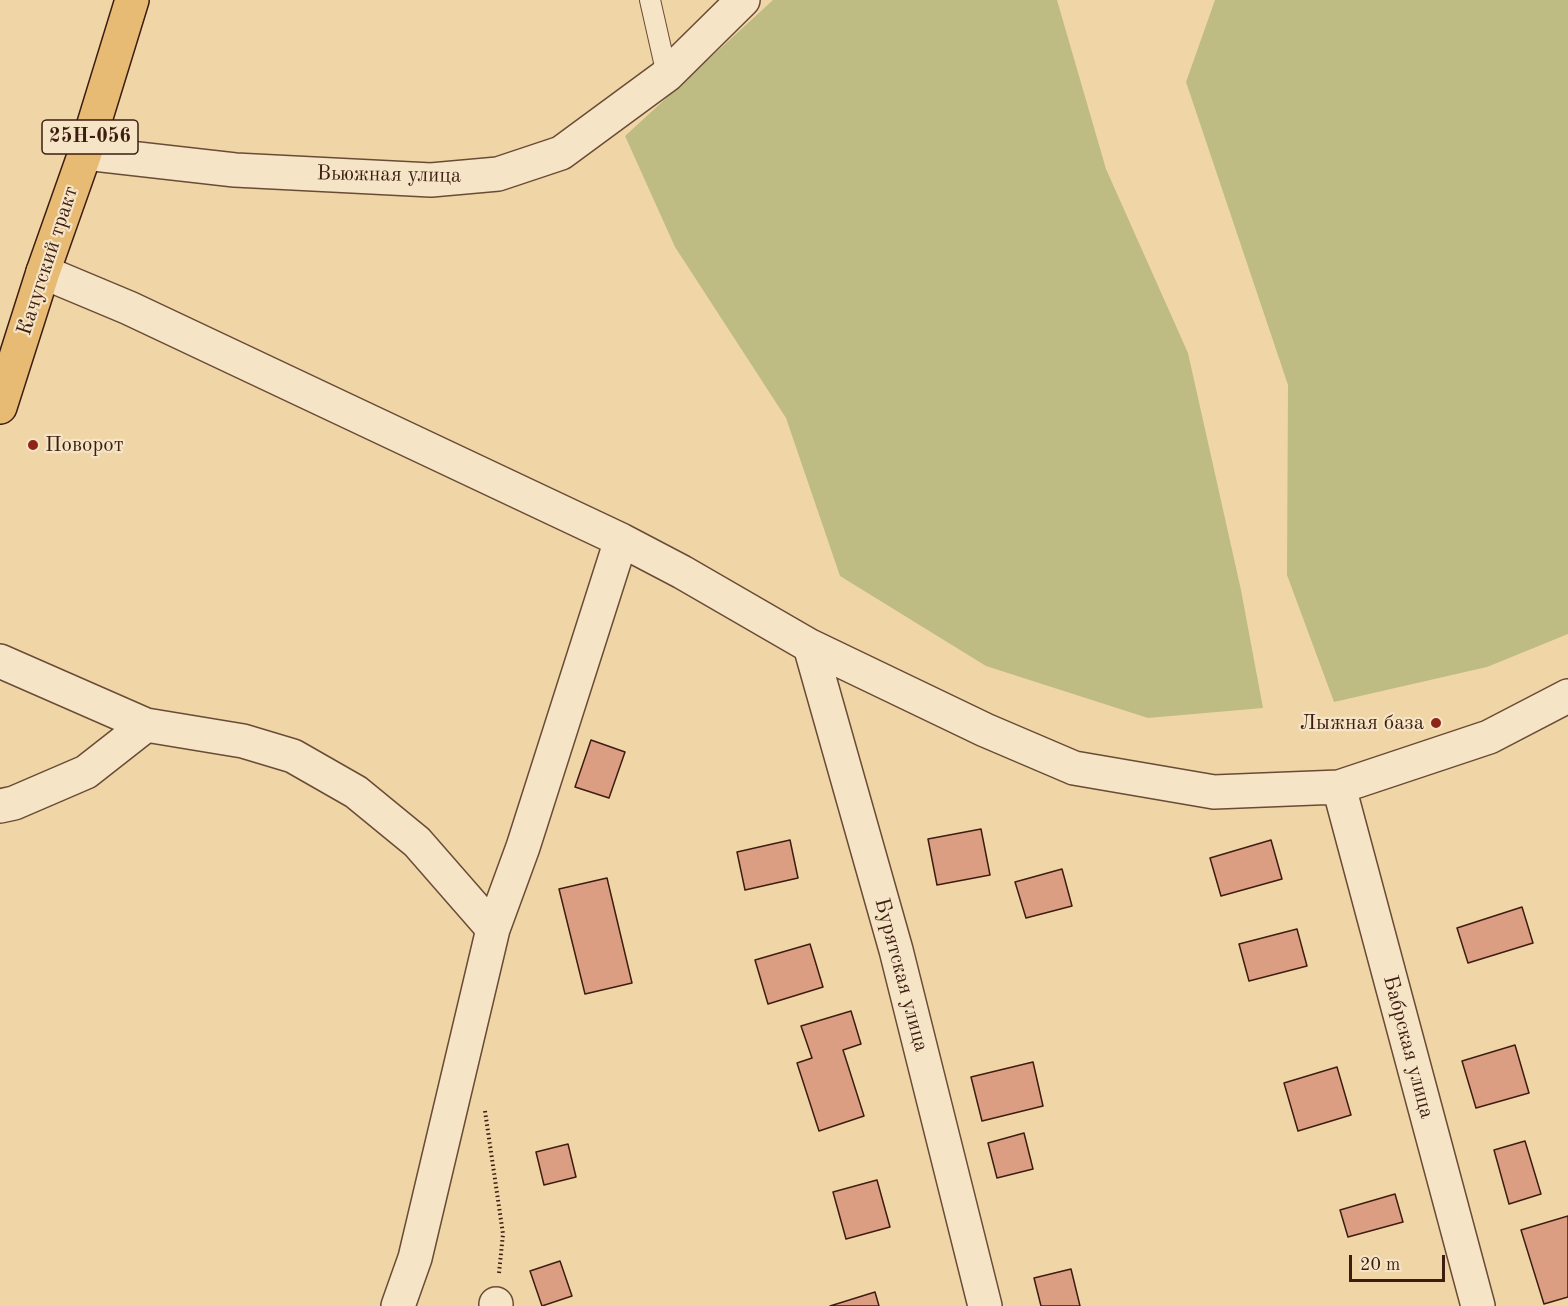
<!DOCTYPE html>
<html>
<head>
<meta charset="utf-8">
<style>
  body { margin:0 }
  #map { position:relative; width:1568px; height:1306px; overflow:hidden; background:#f0d6a7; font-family:"Old Standard TT",serif }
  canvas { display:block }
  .scale { position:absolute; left:1349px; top:1255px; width:96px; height:27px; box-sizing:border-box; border:3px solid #3d1d11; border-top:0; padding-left:8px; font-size:18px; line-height:21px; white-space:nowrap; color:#3d1d11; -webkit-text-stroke:4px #f5e4c6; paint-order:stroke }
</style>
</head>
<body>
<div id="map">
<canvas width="1568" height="1306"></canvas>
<div class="scale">20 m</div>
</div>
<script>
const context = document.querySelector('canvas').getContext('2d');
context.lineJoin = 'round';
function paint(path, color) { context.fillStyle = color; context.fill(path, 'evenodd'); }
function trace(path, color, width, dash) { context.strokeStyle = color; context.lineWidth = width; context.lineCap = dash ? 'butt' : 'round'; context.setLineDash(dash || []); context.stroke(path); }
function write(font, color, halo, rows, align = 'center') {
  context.font = font + ' "Old Standard TT",serif'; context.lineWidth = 4.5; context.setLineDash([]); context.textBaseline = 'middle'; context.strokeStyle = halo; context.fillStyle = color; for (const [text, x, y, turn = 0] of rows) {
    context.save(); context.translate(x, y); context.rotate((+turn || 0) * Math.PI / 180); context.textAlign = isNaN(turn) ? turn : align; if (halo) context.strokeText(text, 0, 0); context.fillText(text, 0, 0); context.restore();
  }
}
const green = new Path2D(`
  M773,0H1057L1106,169L1188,353L1241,590L1263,708L1148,718L986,666L840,576L786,418L675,247L625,136Z
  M1215,0H1568V634L1487,667L1334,702L1287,575L1288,385L1186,82Z`);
const building = new Path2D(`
  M591,740L625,752L609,798L575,787Z
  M981,829L990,875L937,885L928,839Z
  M790,840L798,878L745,890L737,852Z
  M1271,840L1282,879L1221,896L1210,858Z
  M1062,869L1072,906L1026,918L1015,882Z
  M607,878L632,983L585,994L559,889Z
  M1522,907L1533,943L1468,963L1457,928Z
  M1297,929L1307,966L1249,981L1239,944Z
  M810,944L823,987L768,1004L755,960Z
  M851,1011L861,1044L843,1050L864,1116L819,1131L797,1063L812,1058L801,1026Z
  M1515,1045L1529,1093L1476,1108L1462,1061Z
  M1033,1062L1043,1106L982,1121L971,1077Z
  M1337,1067L1351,1115L1298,1131L1284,1083Z
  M1024,1133L1033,1169L997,1178L988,1143Z
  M1525,1141L1541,1194L1509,1204L1494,1150Z
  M568,1144L576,1177L544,1185L536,1152Z
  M877,1180L890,1227L846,1239L833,1192Z
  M1395,1194L1403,1222L1348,1237L1340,1210Z
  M1568,1216V1297L1544,1304L1521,1230Z
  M560,1261L572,1296L542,1306L530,1271Z
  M1071,1269L1080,1306H1041L1034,1278Z
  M875,1292L879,1306H830Z`);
const path = new Path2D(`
  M485,1111L503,1234L499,1273`);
const lane = new Path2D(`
  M650,0L667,75`);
const street = new Path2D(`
  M85,153L235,170L431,180L498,174L561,153L667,75L743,0
  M43,272L129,308L621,540L682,572L810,646L985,730L1074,768L1214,792L1339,787L1489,737L1568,696
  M810,646L896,950L985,1306
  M0,661L146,725L243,741L293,756L356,792L417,842L493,929
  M1339,787L1478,1306
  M0,806L14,803L86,772L146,725
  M496,1304V1306
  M398,1306L415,1258L493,929L523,847L621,540`);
const primary = new Path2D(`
  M0,407L43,272L85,153L132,0`);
const markers = [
  [33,445,6,"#8f2418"],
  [1436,723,6,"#8f2418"]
];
const shields = [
  [90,137,96]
];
const shieldNames = [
  ["25Н-056",90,137]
];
const streetNames = [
  ["Вьюжная улица",389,175,1],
  ["Качугский тракт",48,261,-72],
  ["Бурятская улица",901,975,75],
  ["Бабрская улица",1408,1047,75]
];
const poiNames = [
  ["Поворот",45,445],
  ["Лыжная база",1424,723,"right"]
];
paint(green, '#bfbc83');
paint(building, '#dc9e82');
trace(building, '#3d1d11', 1.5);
trace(lane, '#6a4b36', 22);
trace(street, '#6a4b36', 36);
trace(primary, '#3d1d11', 36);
trace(path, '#3d1d11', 4, [1.5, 3]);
trace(lane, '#f5e4c6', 20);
trace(street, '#f5e4c6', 33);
trace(primary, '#e8bb74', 33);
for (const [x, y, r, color] of markers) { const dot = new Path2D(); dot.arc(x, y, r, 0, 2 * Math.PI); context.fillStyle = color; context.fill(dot); trace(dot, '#f5e4c6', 2); }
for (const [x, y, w] of shields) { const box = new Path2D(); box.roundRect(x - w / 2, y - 17, w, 34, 4.5); context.fillStyle = '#f5e4c6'; context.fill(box); trace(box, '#3d1d11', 1.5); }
write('bold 20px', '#3d1d11', null, shieldNames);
write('21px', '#3d1d11', '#f5e4c6', streetNames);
write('21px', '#3d1d11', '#f5e4c6', poiNames, 'left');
</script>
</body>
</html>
